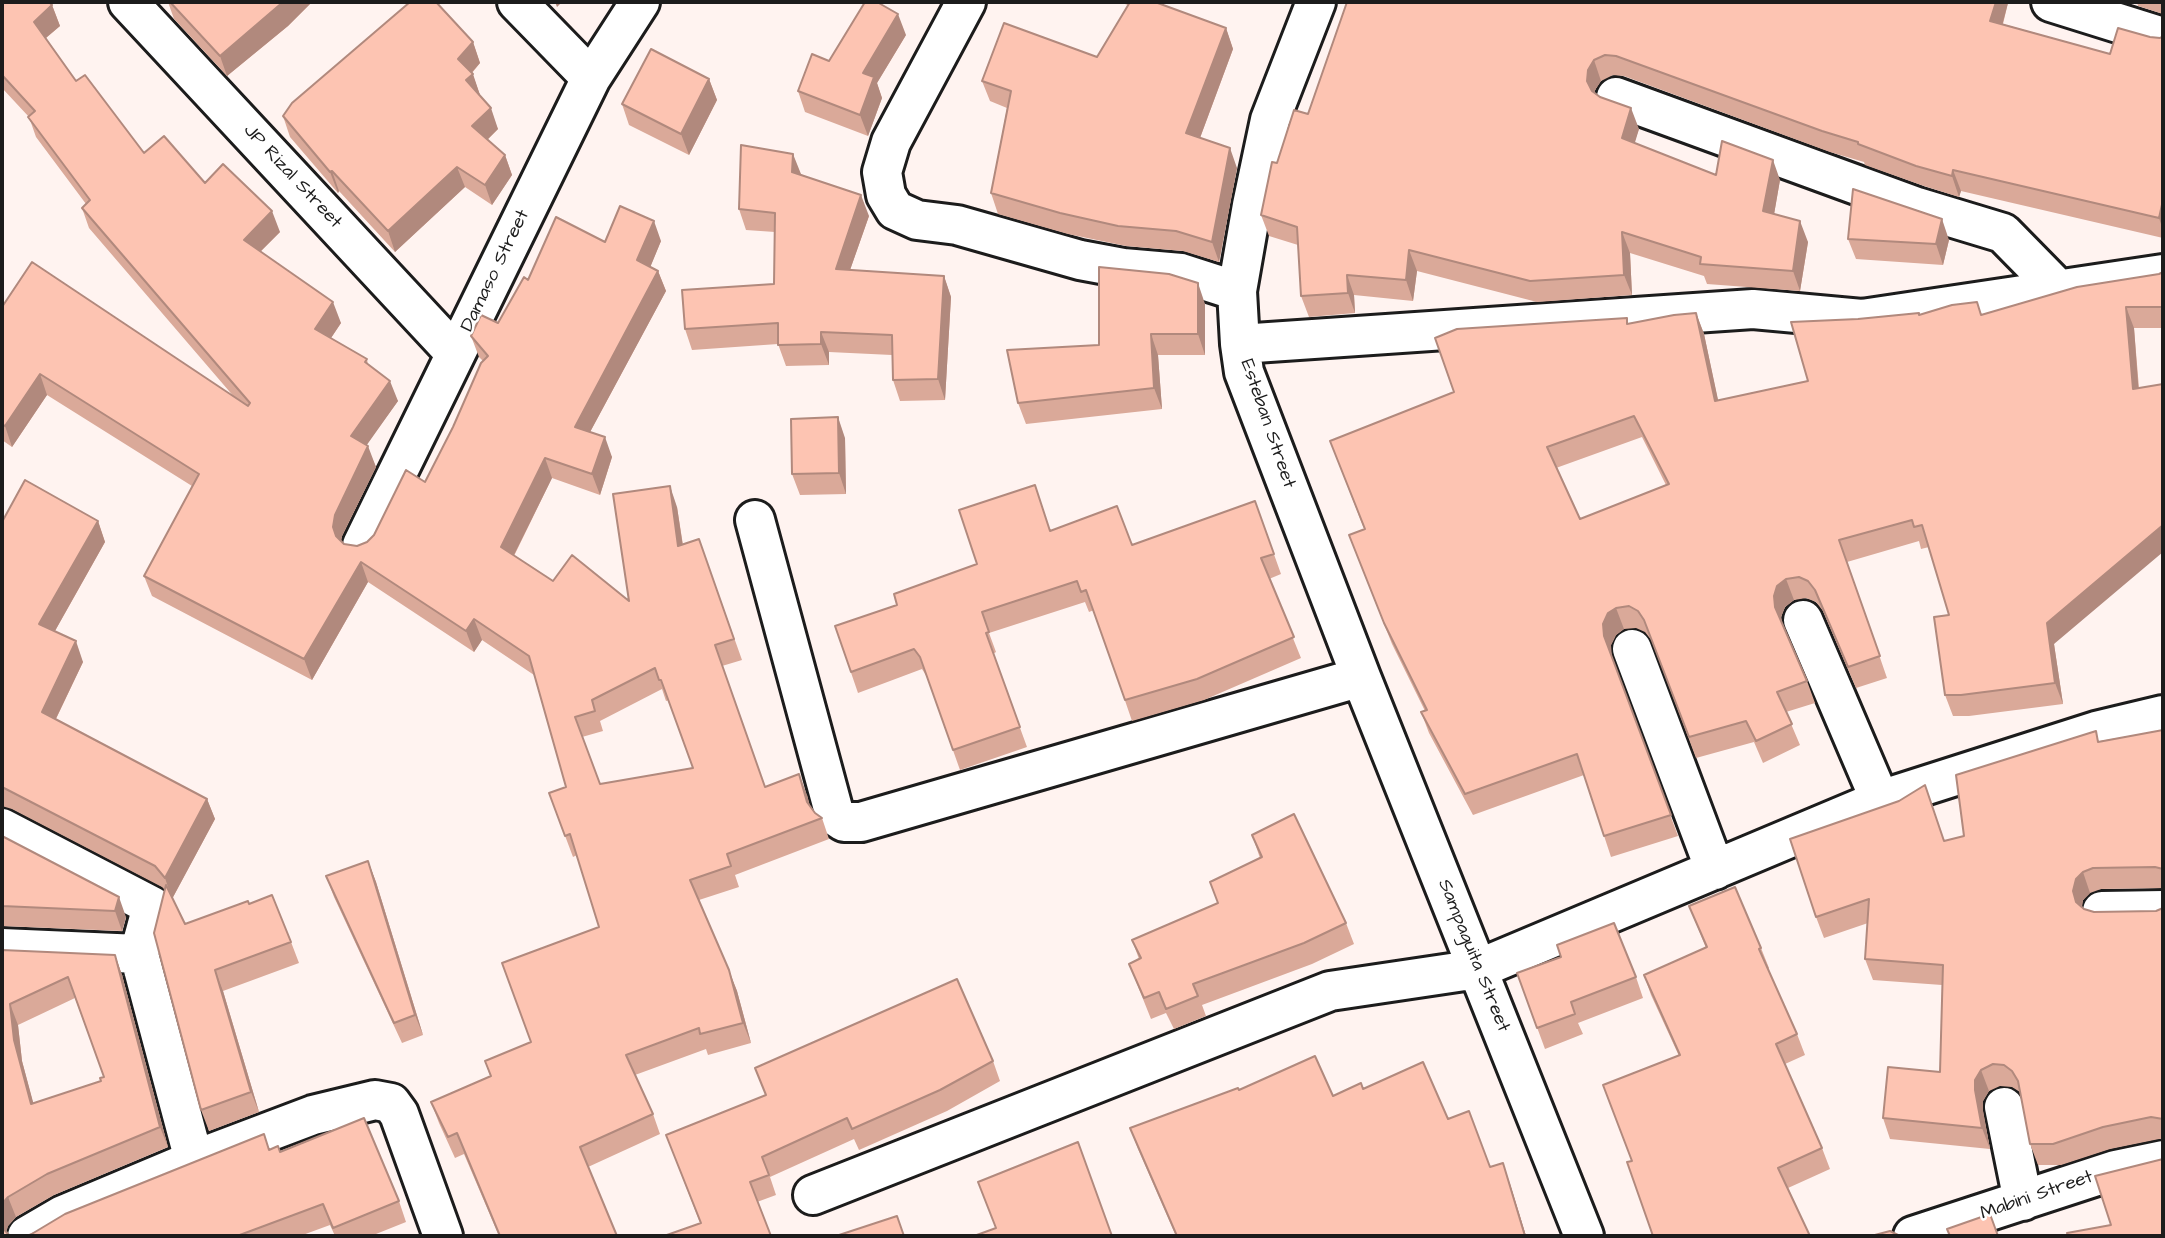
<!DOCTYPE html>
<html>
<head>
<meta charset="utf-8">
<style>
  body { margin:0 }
  #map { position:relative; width:2165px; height:1238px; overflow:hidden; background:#fff3f0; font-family:"Architects Daughter",sans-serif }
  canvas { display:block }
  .frame { position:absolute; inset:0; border:4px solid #1c1c1c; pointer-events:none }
</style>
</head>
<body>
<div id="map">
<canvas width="2165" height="1238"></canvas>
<div class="frame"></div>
</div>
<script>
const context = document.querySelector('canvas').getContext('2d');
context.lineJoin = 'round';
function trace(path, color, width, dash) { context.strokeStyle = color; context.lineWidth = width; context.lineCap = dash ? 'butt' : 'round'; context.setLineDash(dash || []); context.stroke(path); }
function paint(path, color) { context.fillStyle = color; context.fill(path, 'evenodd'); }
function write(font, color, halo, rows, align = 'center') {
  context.font = font + ' "Architects Daughter",sans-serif'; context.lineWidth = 5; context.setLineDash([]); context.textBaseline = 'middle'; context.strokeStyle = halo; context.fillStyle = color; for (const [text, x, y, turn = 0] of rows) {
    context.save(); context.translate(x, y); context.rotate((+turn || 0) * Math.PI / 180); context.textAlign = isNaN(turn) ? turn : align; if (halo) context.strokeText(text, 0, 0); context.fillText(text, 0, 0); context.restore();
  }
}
const minor = new Path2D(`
  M128,2L455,353
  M517,2L591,78
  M966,2L891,142L882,172L886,195L895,210L917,220L957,225L1080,260L1123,268L1181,273L1237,291
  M1316,2L1270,120L1252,205L1237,291L1240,344L1244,372L1361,677L1584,1236
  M2051,2L2163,37
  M1616,97L1917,207L2003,233L2059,290
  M1240,344L1753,309L1862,319L2163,274
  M755,520L835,816L844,822H861L1361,677
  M362,545L591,78L640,2
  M1803,620L1880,800
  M1632,649L1715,870
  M2,828L152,906L139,954L2,948
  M2102,911L2163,910
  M139,954L194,1160
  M2004,1107L2023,1201
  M813,1195L1330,991L1478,969L1880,800L2096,731L2163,715
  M27,1236L63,1215L194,1160L313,1115L375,1100L391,1103L399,1114L443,1236
  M1913,1236L2115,1170L2163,1160`);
const wall = new Path2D(`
  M2,2L52,5L60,26L46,38L76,81L144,153L205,183L280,232L260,252L341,323L331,338L367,359L368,365L398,401L366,445L376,467L342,536L341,541L344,544L357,546L367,542L425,482L453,427L483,361L479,357L471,336L498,323L528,280L605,242L661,241L650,267L658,271L666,291L590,432L612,457L600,495L552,478L514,556L553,581L629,601L677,507L683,545L699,539L742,660L722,666L765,787L807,795L810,806L815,813L822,818L829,839L735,875L739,887L699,900L737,991L751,1043L708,1055L706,1049L635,1075L653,1114L660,1134L588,1167L617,1236H499L464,1154L455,1158L439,1123L431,1102L490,1076L485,1061L531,1042L599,927L577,855L573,857L549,793L566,787L534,675L482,640L474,652L368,582L312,680L152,596L144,576L192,486L47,395L12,447L2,440V307L235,398L89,228L82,208L86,204L36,137L29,117L2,88ZM662,689L666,701L669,700L693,768L600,784L582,737L603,731L600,721Z
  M168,2H312L288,26L227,76L174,19Z
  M1119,2H1155L1226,28L1233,49L1200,138L1237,168L1219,262L1183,251L1126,246L1068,234L998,214L991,193L1007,108L990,101L982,81L1097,57L1128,5Z
  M1347,2L2008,3L2003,24L2110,54L2150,37L2160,38L2163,36V238L1961,191L1959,197L1924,186L1865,165L1864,162L1830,152L1624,76L1613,75L1601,81L1595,90V93L1639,129L1634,143L1716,175L1780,180L1774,214L1808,242L1800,291L1707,284L1704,276L1630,253L1632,295L1537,302L1417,271L1413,301L1354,295L1355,313L1309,317L1301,296L1298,245L1269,236L1261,215L1277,163L1308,114Z
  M2137,2H2163V14L2138,6Z
  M906,35L877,83L882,98L868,136L805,112L798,91L829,61Z
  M473,42L480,63L472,73L480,95H479L498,129L487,140L505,155L512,175L492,205L465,187L395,252L339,191L338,193L290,137L283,116Z
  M709,79L717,100L689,155L629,125L622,104Z
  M801,174L869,216L850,270L944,276L951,297L945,400L900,401L893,380L892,355L829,352V365L786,366L778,344L692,350L685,329L774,284L775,232L746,230L739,209Z
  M1848,239L1949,240L1943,265L1856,259Z
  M2163,272V328H2134L2139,388L2054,644L2063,704L1969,716H1953L1945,695L1949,615L1929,547L1921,549L1919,541L1847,562L1887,678L1856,688L1823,611L1816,602L1806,598L1794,600L1785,607L1781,617L1782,624L1807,681L1815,703L1786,712L1800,745L1763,763L1754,742L1696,758L1652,641L1645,632L1636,628L1624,629L1616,635L1611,645V656L1678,836L1611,857L1584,775L1473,815L1429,733L1421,712L1425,711L1392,644L1357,556L1349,535L1364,529L1330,441L1629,324L1696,313L1704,334L1718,401L1808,381L1858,319L1919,313L1920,315H1982L2159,274ZM1642,437L1666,485L1580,519L1556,468Z
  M1205,304V355H1158L1162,409L1026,424L1018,403L1099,345Z
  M845,438L846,494L800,495L792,474Z
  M1255,501L1281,574L1269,579L1301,658L1204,700L1132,721L1094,610L1089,612L1085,602L989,633L996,652L993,654L1027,747L960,770L927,677L922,669L858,693L835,626L897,605L977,564L1051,531L1132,545Z
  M98,521L105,542L55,631L83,662L56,719L207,799L215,819L172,899L185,924L249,904L291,942L299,963L223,991L259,1112L209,1131L201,1110L165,890L162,887L12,809L2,806V522Z
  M2163,730V888L2101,889L2090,893L2083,900L2082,907L2084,909L2094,912L2156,911L2163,908V1139H2159L2110,1149L2061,1165H2038L2030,1144L2020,1092L2012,1087L2000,1086L1989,1091L1983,1101V1111L1990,1149L1890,1139L1883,1118L1940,1072L1942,985L1873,980L1865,959L1868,923L1824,938L1816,917L1944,841L1964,836L2100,741Z
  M1252,835L1346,923L1354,944L1312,964L1202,1005L1206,1016L1174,1029L1166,1013L1151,1019L1129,964L1139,959L1132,940L1218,903L1260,858Z
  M2,836L126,917L122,931L2,926Z
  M368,861L376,882L423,1035L402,1043L334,897L326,876Z
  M1689,906L1761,948L1769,968L1768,969L1797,1034L1805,1055L1785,1064L1822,1148L1830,1169L1788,1188L1810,1236H1653L1632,1161L1679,1056L1651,995L1644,975L1706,948Z
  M2,950L115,955L122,975L168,1147L54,1195L16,1217L8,1226L6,1232L9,1235L2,1236ZM75,998L104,1077L101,1081L33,1103L22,1061L18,1025Z
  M1517,973L1636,977L1643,998L1578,1023L1583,1034L1545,1049Z
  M993,1061L1000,1081L947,1111L859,1150L854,1139L770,1177L776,1195L700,1223L666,1135L766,1096L755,1068Z
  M1363,1089L1448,1119L1490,1167L1510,1184L1526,1236H1176L1138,1149L1130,1128L1239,1090L1333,1096Z
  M269,1149L280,1152L399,1201L406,1222L371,1236H335L330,1225L300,1236H23Z`);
const shadedWall = new Path2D(`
  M283,2H312L288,26L227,76L220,56Z
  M555,2H562L557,7Z
  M1996,2H2008V3L1998,41L1990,21Z
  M52,5L60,26L41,42L34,22Z
  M898,14L906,35L877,83L882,98L868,136L860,115L863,73Z
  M1226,28L1233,49L1194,154L1186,133Z
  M473,42L480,63L466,79L458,59Z
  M1594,60L1601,81L1595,90V101L1587,81L1588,70Z
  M473,74L480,95L474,101L466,80Z
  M709,79L717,100L689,155L681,134Z
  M491,108L498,129L480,147L472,126Z
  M1631,108L1639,129L1630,159L1622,138Z
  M1230,148L1237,168L1219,262L1212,242Z
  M793,154L801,174L799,193L792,172Z
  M505,155L512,175L492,205L485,185Z
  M1773,160L1780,180L1771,232L1763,211Z
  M457,167L465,187L395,252L388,231Z
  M1953,170L1961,191L1959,197L1952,176Z
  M332,171L339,191L338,193L330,172Z
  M861,195L869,216L843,290L836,269Z
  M2163,200V230L2159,218Z
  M272,211L280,232L251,261L244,240Z
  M1942,219L1949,240L1943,265L1936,244Z
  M654,221L661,241L645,280L637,260Z
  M1800,221L1808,242L1800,291L1793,271Z
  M1622,232L1630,253L1632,295L1624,275Z
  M1409,250L1417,271L1413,301L1406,280Z
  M658,271L666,291L582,447L575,427Z
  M1347,275L1354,295L1355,313L1348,293Z
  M944,276L951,297L945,400L938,379Z
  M1198,283L1205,304V355L1198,334Z
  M333,302L341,323L323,350L315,329Z
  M2126,307L2134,328L2140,410L2133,389Z
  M1696,313L1704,334L1723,423L1715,401Z
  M821,332L829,352V365L821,344Z
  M1151,334L1158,355L1162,409L1154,388Z
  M40,374L47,395L12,447L5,426Z
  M390,381L398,401L359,456L351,436Z
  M838,417L845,438L846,494L839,473Z
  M605,437L612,457L600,495L592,474Z
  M368,446L376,467L342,536L340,547L333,527L335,515Z
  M545,458L552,478L508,567L501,547Z
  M670,486L677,507L686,567L678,546Z
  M98,521L105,542L47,645L39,624Z
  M2163,525V552L2054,644L2063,704L2055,683L2047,623Z
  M361,562L368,582L312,680L304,659Z
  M1786,579L1794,600L1785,607L1781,617L1783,628L1775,607L1774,596L1777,586Z
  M1616,608L1624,629L1616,635L1611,645L1612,657L1604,636L1603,624L1608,613Z
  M474,619L482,640L474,652L466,631Z
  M76,641L83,662L49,733L42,712Z
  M799,774L807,795L814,823L807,802Z
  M207,799L215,819L172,899L165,878Z
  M368,861L376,882L423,1035L415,1015Z
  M2083,872L2090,893L2083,900L2080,912L2073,891L2076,879Z
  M119,897L126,917L122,931L115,911Z
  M115,955L122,975L168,1147L160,1127Z
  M215,970L223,991L259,1112L251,1092Z
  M729,970L737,991L751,1043L743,1023Z
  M10,1004L18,1025L22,1061L39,1124L31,1104L14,1040Z
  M1981,1070L1989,1091L1983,1101V1111L1990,1149L1982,1128L1975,1090V1080Z
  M1503,1163L1510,1184L1526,1236H1525Z
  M8,1197L16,1217L8,1226L5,1236L2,1230V1204Z`);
const building = new Path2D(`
  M2,2H49L52,5L34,22L76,81L85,75L144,153L164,136L205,183L223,164L272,211L244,240L333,302L315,329L367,359L365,362L390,381L351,436L368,446L335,515L333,527L336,536L344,544L357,546L367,542L374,535L406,470L425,482L453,427L481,363L488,356L471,336L481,315L498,323L524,277L528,280L556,217L605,242L620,206L654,221L637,260L658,271L575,427L605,437L592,474L545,458L501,547L553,581L572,555L629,601L613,494L670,486L678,546L699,539L734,639L715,645L765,787L799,774L807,802L815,813L822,818L727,854L731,866L690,880L729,970L743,1023L700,1034L699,1028L626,1055L653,1114L580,1147L617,1236H500L457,1133L448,1137L431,1102L491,1076L485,1061L531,1042L502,963L599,927L570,834L565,836L549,793L566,787L529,656L474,619L466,631L361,562L304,659L144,576L199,474L40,374L5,426L2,424V307L32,262L248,406L250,403L82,208L90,200L28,117L35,111L2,75ZM655,668L659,680H661L693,768L600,784L575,717L595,711L592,700Z
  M170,2H283L220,56Z
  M410,2H436L473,42L458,59L473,74L466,80L491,108L472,126L505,155L485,185L457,167L388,231L332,171L330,172L283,116L292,103Z
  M865,2H877L898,14L863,73L874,77L860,115L798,91L812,54L829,61Z
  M1130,2H1155L1226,28L1186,133L1230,148L1212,242L1176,231L1118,226L1060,213L991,193L1011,91L982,81L1004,23L1097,57Z
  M1347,2H1996L1990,21L2110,54L2118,28L2150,37L2160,38L2163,36V200L2159,218L1953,170L1952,176L1916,166L1858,144V142L1822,131L1616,56L1605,55L1594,60L1588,70L1587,81L1592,91L1600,97L1631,108L1622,138L1716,175L1722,141L1773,160L1763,211L1800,221L1793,271L1700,264L1701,257L1622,232L1624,275L1530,281L1409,250L1406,280L1347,275L1348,293L1301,296L1297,227L1261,215L1272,162L1277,163L1294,110L1308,114Z
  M651,49L709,79L681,134L622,104Z
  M741,145L793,154L792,172L861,195L836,269L944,276L938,379L893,380L892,335L821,332V344L778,345V323L685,329L682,290L774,284L775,213L739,209Z
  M1853,189L1942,219L1936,244L1848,239Z
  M1099,267L1169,274L1198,283V334H1151L1154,388L1018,403L1007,350L1099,345Z
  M2163,272V307H2126L2133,389L2163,384V525L2047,623L2055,683L1961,695H1945L1934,617L1949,615L1922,525L1914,527L1912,520L1839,540L1880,656L1848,667L1815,590L1808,581L1799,577L1786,579L1777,586L1774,596L1775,607L1807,681L1777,692L1792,724L1756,741L1746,721L1689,737L1644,620L1638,611L1629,606L1616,608L1608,613L1603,624L1604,636L1671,815L1604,836L1577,754L1465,794L1421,712L1427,710L1384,623L1349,535L1365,529L1330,441L1454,392L1435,338L1457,329L1627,318V324L1674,315L1696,313L1715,401L1808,381L1791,322L1858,319L1919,313V315L1952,305L1977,302L1981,315L2077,287L2159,274ZM1634,416L1669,484L1580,519L1547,447Z
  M838,417L839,473L792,474L791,419Z
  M25,480L98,521L39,624L76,641L42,712L207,799L165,878L155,866L2,787V522Z
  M1035,485L1050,531L1117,506L1132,545L1255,501L1274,554L1261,558L1294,637L1197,679L1125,700L1086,590L1081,592L1077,581L982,612L989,632L986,633L1020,727L953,750L920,657L914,649L851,672L835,626L897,605L894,594L977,564L959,510Z
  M2163,730V869L2155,867L2093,868L2083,872L2076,879L2073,891L2076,902L2084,909L2094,912L2156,911L2163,908V1119L2151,1117L2103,1127L2053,1144H2030L2018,1081L2012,1071L2004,1065L1993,1064L1981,1070L1975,1080V1090L1982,1128L1883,1118L1888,1067L1940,1072L1943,965L1865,959L1869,899L1816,917L1790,839L1899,801L1925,785L1944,841L1964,836L1956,775L2096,731L2098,742Z
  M1294,814L1346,923L1304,943L1193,984L1198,996L1166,1009L1159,992L1144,998L1129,964L1141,958L1132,940L1218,903L1210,882L1262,857L1252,835Z
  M2,836L119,897L115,911L2,906Z
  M368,861L415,1015L394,1023L326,876Z
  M166,885L185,924L248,901L249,904L272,895L291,942L215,970L251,1092L201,1110L154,933Z
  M1735,887L1761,948L1759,949L1797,1034L1776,1044L1822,1148L1778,1168L1810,1236H1726L1725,1235L1653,1236L1627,1162L1632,1161L1603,1085L1680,1055L1644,975L1707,947L1689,906Z
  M1614,923L1636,977L1571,1002L1575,1014L1537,1028L1517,973L1561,957L1557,945Z
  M2,950L115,955L160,1127L47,1174L8,1197L2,1204ZM68,977L104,1077L100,1078L101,1081L31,1104L14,1040L10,1004Z
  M957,979L993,1061L940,1090L852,1129L847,1118L762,1157L769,1175L750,1182L771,1236H664L701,1223L666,1135L766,1095L755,1068Z
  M1315,1056L1333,1096L1361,1083L1363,1089L1423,1062L1448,1119L1469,1111L1490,1167L1503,1163L1525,1236H1177L1130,1128L1238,1088L1239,1090Z
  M364,1118L399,1201L333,1228L323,1204L237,1236H23L30,1235L65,1214L264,1134L269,1150L278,1146L280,1152Z
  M1078,1142L1112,1236H974L996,1228L978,1182Z
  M2163,1159V1236H2068L2067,1233L2111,1225L2095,1176Z
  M1990,1214L1998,1236H1950L1947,1229Z
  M897,1216L904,1236H836Z
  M2,1227L9,1235L15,1236H2Z
  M1890,1231L1900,1236H1871Z`);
const streetNames = [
  ["JP Rizal Street",292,177,47],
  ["Damaso Street",496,271,-64],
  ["Esteban Street",1267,424,71],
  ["Sampaguita Street",1473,956,68],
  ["Mabini Street",2037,1196,-19]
];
trace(minor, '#1c1c1c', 44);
trace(minor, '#fff', 38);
paint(wall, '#daa999');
paint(shadedWall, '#b1897d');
paint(building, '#fdc4b2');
trace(building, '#b1897d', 2);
write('19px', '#1c1c1c', '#fff', streetNames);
</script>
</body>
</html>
